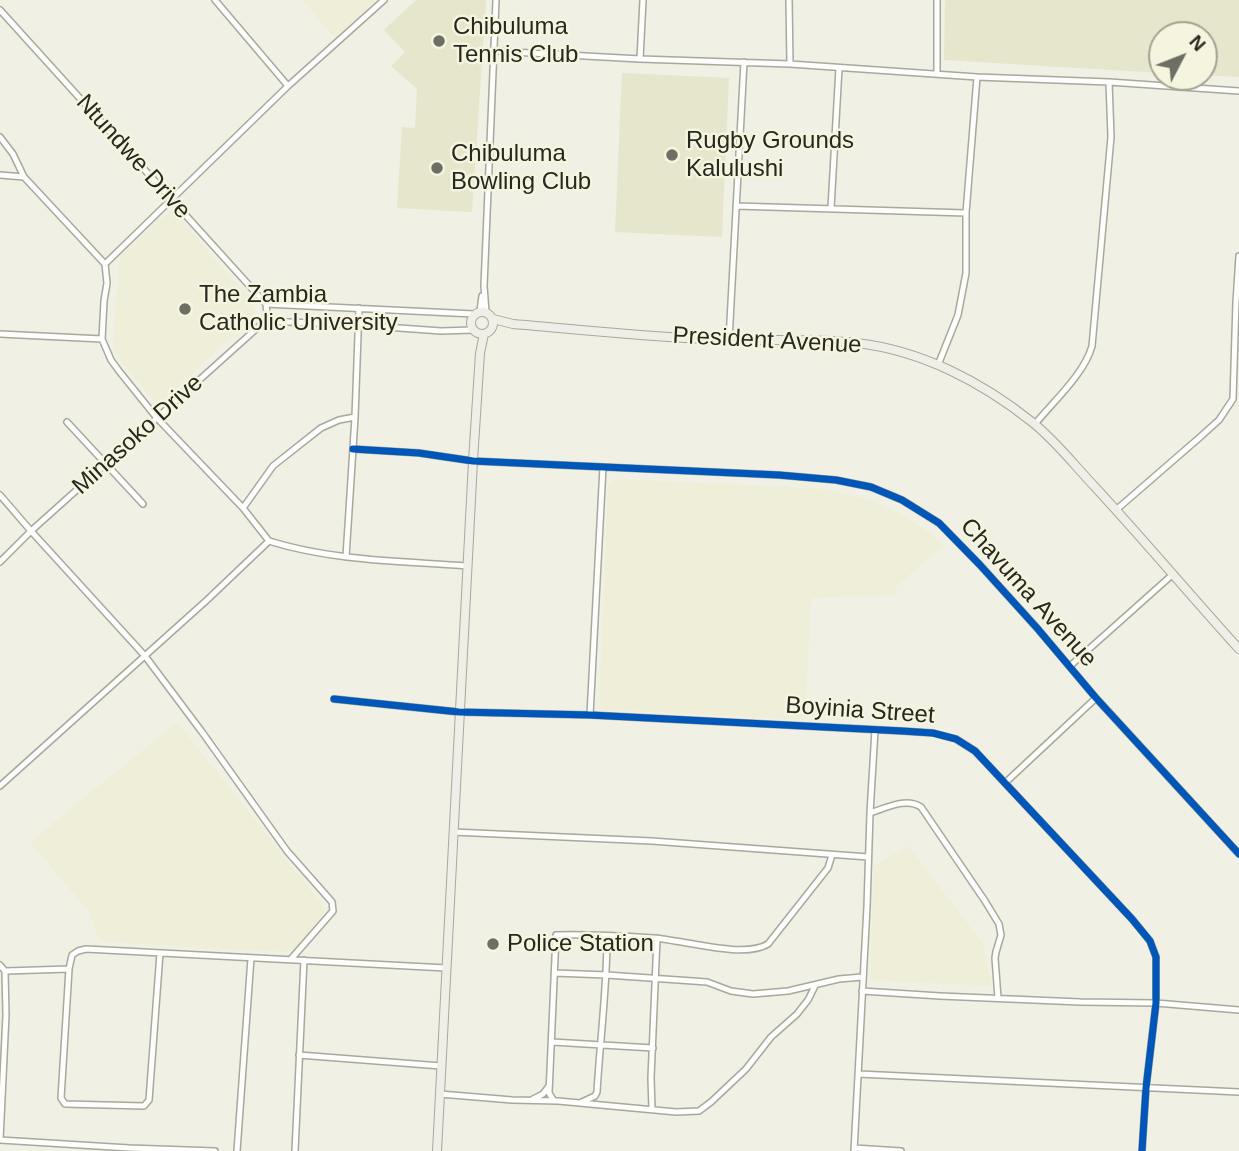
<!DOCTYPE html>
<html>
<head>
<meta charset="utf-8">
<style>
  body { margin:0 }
  #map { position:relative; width:1239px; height:1151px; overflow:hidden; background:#f0f0e4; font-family:Helvetica,sans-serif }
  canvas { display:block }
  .north { position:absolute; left:1148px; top:21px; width:70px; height:70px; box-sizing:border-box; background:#f5f5df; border:2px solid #a3a393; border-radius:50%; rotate:48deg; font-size:19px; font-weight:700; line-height:28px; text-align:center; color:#282820 }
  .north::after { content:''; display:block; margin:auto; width:24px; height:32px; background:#6e6e65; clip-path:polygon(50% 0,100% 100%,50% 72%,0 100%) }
</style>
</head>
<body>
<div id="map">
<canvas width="1239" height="1151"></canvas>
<div class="north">N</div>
</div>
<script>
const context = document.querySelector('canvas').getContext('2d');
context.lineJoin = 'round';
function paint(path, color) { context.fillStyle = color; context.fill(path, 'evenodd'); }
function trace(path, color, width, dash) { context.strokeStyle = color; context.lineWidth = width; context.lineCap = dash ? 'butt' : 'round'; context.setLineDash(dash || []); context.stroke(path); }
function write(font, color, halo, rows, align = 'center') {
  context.font = font + ' Helvetica,sans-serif'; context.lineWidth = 5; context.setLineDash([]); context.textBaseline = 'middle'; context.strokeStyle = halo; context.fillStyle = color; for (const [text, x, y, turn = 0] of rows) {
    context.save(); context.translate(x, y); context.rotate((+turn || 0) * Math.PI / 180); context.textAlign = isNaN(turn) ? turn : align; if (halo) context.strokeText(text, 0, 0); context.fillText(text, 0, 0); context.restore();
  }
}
const built = new Path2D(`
  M302,0H383L337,41Z
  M172,209L253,303L254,315L158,406L119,359L113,344L120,256Z
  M615,479L814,488L842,493L870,500L901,514L925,529L944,545L897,586L895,595L811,598L805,720L599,709L608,487Z
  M177,722L321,903L325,911L296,952L197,948L100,941L88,911L30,842Z
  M908,846L982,942L992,986L870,980L874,866Z`);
const green = new Path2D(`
  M416,0H486L472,212L397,208L402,127L415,128L417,89L391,66L405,52L384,30Z
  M945,0H1239V77L1204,75V35H1162V73L944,60Z
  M622,73L729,78L722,237L615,232Z`);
const street = new Path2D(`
  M215,0L288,86
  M789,0L790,64
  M0,10L266,304
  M494,51L640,59L790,64L977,77L1109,82L1239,91
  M640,59L643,0
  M937,74V0
  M0,137L13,154L24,177L105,264
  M0,175L24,177
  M736,206L966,213
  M831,208L839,68
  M266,304L474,314
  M480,311L482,296
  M486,312L484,286L496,0
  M265,321L358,325L441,331L473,330
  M0,334L102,339
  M729,340L744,62
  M938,365L958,315L966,273V213L977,77
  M67,422L143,504
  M1035,424C1053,402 1085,373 1092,346L1111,137L1109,82
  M353,449L419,453L473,461L779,475L836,480L871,487L902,500L939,523L980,565L1037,628L1096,698L1239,854
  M0,495L31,531L145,656L202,732L287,851L332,902L333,911L291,959
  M243,508L273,466L283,458L321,428L339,420L355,417
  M1116,510L1199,438L1219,420L1233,399L1236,302L1239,256
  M269,541L243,508L156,417L119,371L111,360L102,339L104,301L107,283L105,264L288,86L384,0
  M346,557L355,417L359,308
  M0,562L31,531L265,321L267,314L266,304
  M1070,666L1172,575
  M334,699L459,712L590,715L902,731L933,733L956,739L975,751L1132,919L1150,941L1156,957V1003L1146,1088L1142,1151
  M590,715L603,467
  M1006,782L1096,698
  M0,786L207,600L269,541C333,561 401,561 467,566
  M870,813C886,808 906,797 921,807L985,901L999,924L1001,935L996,952L995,958L998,998
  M453,832L652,841L868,857
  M160,953L149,1100L144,1106L65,1104L61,1098L69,969L72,955L78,951L86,949L446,968
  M0,965L5,971L6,1015L0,1140
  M5,971L69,969
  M554,973L607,975L707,982L731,991L753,994L788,991L839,979L862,977
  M862,991L940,996L1080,1002L1156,1003L1239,1010
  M552,1042L653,1048
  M299,1055L441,1066
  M859,1074L1239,1092
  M440,1094L512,1100L558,1101L676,1112L699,1111L711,1102L746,1069L771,1037L797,1014L808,1000L815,986
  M533,1099L543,1094L549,1086
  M554,1101L549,1093L556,935C589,934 622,936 654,938C683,940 744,959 768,944L828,868L832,855
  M582,1102L595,1096L597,1092C600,1040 607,989 607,937
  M652,1109L651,1078L657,938
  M0,1140L129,1148L215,1151
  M854,1148L901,1151
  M237,1151L251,958
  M295,1151L304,960
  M854,1151L867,907L870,813L875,730`);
const secondary = new Path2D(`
  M471 323a11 11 0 1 1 22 0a11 11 0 1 1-22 0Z
  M493,319L513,324C585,330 657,338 729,340C772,341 814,338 856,343C921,350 982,382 1032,422C1055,440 1075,466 1095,487C1144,540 1190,595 1239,649
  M437,1151L473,461L480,353L484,334`);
const cycleway = new Path2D(`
  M353,449L419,453L473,461L779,475L836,480L871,487L902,500L939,523L980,565L1037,628L1096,698L1239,854
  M334,699L459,712L590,715L902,731L933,733L956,739L975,751L1132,919L1150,941L1156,957V1003L1146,1088L1142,1151`);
const markers = [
  [439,41,7,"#6e6e65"],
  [672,155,7,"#6e6e65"],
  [437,168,7,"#6e6e65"],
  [185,309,7,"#6e6e65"],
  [493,944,7,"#6e6e65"]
];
const poiNames = [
  ["Chibuluma",453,27],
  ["Tennis Club",453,55],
  ["Rugby Grounds",686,141],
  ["Kalulushi",686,169],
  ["Chibuluma",451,154],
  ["Bowling Club",451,182],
  ["The Zambia",199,295],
  ["Catholic University",199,323],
  ["Police Station",507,944]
];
const streetNames = [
  ["Ntundwe Drive",133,157,48],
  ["President Avenue",767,341,3],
  ["Minasoko Drive",138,435,-42],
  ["Chavuma Avenue",1028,593,48],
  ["Boyinia Street",860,711,4]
];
paint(built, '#efefd9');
paint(green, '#e6e6cd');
trace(street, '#a7a89e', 8);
trace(secondary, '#a7a89e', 10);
trace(street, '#fdfdfb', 5);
trace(secondary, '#efefe7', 8);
trace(cycleway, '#0057b8', 7);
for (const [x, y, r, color] of markers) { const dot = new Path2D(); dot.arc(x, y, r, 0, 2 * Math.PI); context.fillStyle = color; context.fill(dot); trace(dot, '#f5f5df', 2.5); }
write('24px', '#282820', '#f5f5df', poiNames, 'left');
write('24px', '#282820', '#f5f5df', streetNames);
</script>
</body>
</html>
